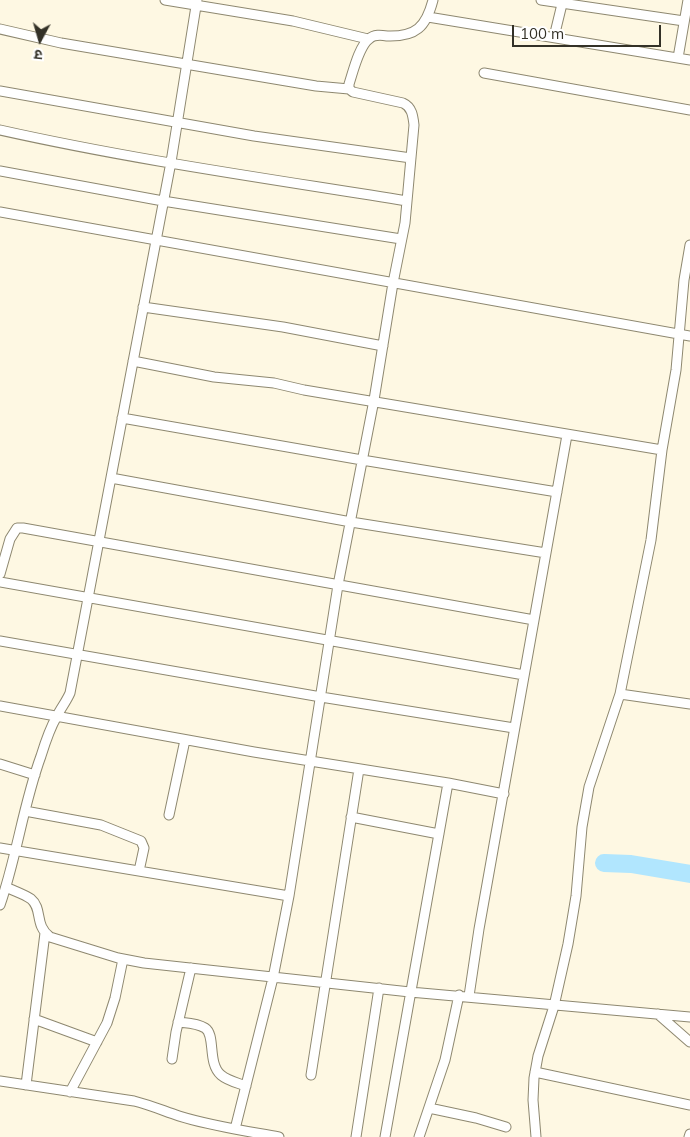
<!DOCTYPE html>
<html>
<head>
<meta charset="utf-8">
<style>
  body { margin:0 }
  #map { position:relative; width:690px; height:1137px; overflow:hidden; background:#fef8e3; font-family:Mulish,"Noto Sans Devanagari",sans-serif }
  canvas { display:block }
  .north { position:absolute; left:15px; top:15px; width:50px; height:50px; -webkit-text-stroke:4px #fff; paint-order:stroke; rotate:186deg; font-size:14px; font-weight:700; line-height:20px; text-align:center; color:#333127 }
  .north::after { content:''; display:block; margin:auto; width:18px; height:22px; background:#333127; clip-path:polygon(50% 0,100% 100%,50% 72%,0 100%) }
  .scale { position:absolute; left:512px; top:25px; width:149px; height:22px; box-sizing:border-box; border:2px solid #333127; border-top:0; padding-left:6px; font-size:15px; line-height:18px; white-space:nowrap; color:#333127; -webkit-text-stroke:4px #fff; paint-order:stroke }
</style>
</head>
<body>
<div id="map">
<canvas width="690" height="1137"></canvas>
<div class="north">उ</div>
<div class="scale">100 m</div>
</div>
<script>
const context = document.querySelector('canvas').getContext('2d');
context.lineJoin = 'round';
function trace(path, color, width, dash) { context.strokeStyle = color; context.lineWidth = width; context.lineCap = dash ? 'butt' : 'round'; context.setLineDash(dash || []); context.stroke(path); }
const river = new Path2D(`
  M604,863L631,864L690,874`);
const street = new Path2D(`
  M165,0L293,21L368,39
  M541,0L684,21
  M428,17L690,60
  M0,29L61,43L316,86L349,89
  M554,37L563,0
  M678,58L688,0
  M484,73L690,110
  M0,91L254,136L411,158
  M0,130C134,160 271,179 407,201
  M0,171L163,201L401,239
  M0,212L690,336
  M690,245L684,280L676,370L662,450L651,540L620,694L690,704
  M143,307L283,327L383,346
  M133,361L214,377L274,383L304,390L662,450
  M122,418L362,460L557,492
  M111,478L351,522L546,553
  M0,574L10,539L17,528H23L534,620
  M0,582L524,675
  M0,641L321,697L514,728
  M0,706L254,752L448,783L504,794
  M0,764L35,775
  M25,811L101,825L141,841L144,848L139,871
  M169,815L185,740
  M351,817L439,834
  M0,848L289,896
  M6,887C14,891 24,894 31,899C43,909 34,925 50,937L118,958L144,963L410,992L690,1017
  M0,905C17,856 23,805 41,756C45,743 50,728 57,716C61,708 66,702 70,693L171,162L197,0
  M469,996L479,929L567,435
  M658,1014L690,1042
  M34,1019L97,1042
  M178,1022C186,1023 197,1023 205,1028C216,1035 207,1063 221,1075C228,1081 238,1083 246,1086
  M172,1059L176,1032L191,968
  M535,1072L690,1105
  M311,1075L359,769
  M0,1081L134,1101C150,1105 164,1111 179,1116C211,1126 246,1131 279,1137
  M26,1085L45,933
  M70,1092L107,1023L115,998L123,959
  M429,1108L476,1118L506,1127
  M235,1129L273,978L289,896L338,585L374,400L393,283L405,223L414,125C413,116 412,107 403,103L353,92L349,89V84C353,72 359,46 369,39C374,34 381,35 387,36C416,37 426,27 433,0
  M356,1137L379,988
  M385,1137L448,783
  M419,1137L445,1060L459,995
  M536,1137L533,1100L534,1078L538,1056L554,1006L568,944L576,896L582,827L589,787L620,694
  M689,1137L690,1134`);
trace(river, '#b1e6fe', 18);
trace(street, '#8e8870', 11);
trace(street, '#fff', 9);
</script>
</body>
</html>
